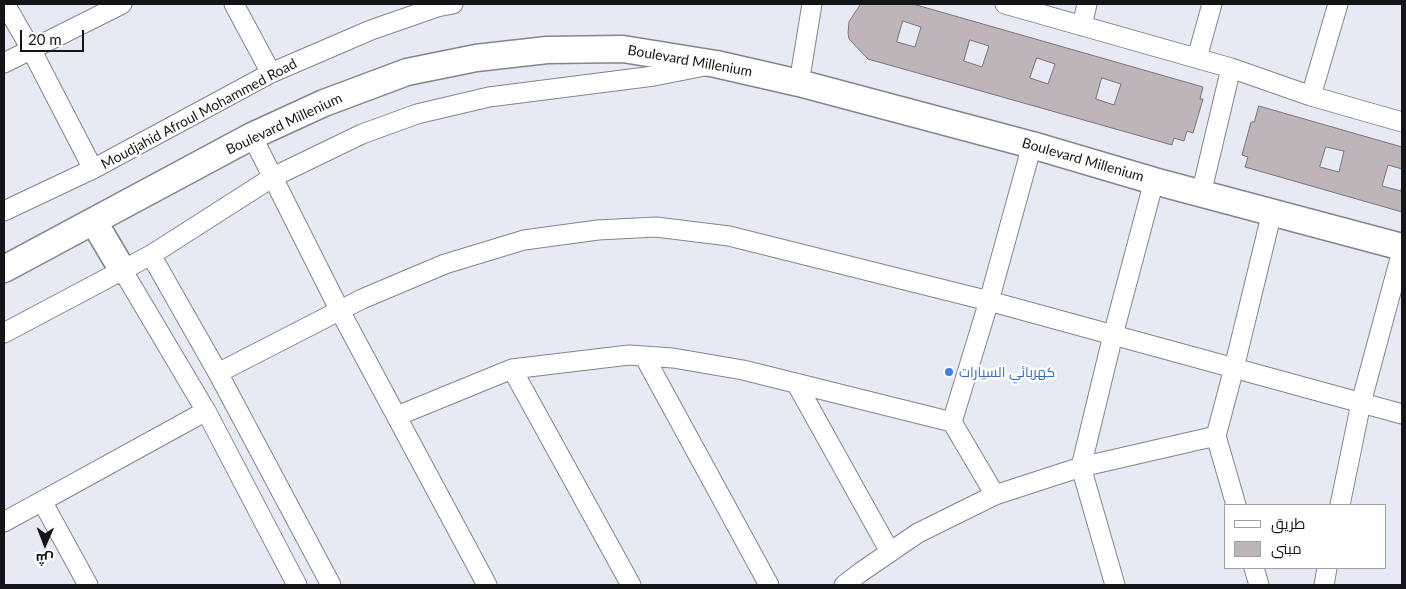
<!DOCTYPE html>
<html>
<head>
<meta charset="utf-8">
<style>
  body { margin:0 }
  #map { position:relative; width:1406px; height:589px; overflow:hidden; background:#e7eaf4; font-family:Lato,Cairo,sans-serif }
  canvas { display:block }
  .frame { position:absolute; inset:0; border:5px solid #141518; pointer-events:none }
  .legend { position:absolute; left:1224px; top:504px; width:162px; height:65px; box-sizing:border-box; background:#fff; border:1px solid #a1a1a3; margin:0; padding:6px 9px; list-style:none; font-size:15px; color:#141518 }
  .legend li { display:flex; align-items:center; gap:10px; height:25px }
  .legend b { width:25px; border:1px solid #a1a1a3 }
  .north { position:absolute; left:20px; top:519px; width:50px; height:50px; -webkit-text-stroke:4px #fff; paint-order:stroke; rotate:181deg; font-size:14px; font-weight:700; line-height:20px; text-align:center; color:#141518 }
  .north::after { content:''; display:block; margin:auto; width:18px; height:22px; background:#141518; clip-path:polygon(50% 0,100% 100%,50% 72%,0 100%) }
  .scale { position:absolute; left:20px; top:30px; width:64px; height:22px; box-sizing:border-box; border:2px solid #141518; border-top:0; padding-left:6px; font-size:15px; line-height:18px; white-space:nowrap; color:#141518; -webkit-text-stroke:4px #fff; paint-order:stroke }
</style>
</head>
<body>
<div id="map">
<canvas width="1406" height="589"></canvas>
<div class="frame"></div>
<ul class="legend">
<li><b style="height:6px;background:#fff"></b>طريق</li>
<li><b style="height:14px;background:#beb4b9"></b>مبنى</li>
</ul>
<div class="north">ش</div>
<div class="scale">20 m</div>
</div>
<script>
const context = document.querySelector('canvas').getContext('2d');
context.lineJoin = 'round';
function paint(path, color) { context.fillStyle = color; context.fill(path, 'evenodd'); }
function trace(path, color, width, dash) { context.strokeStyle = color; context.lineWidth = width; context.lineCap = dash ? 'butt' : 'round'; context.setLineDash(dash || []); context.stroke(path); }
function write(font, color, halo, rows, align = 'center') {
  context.font = font + ' Lato,Cairo,sans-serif'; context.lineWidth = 5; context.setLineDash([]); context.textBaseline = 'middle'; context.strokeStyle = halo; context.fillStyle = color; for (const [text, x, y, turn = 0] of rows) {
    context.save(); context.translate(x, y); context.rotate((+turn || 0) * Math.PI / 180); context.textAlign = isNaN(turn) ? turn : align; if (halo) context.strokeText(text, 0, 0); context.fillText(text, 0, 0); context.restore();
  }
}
const building = new Path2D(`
  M861,4H913L1203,87L1200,99H1203L1193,133L1187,131L1184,141L1174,138L1172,145L868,59L849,39L848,33L849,22ZM903,21L921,27L915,47L897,42ZM970,40L989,46L982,67L964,61ZM1037,58L1055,64L1048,84L1030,78ZM1102,78L1121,84L1114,105L1096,99Z
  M1259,106L1402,147V169L1388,165L1382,186L1401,191L1402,185V212L1245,167L1248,157L1242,155L1251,122H1254ZM1326,147L1344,151L1339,172L1320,167Z`);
const street = new Path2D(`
  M5,4L31,49L93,169
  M234,4L271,73
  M1005,4L1231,68L1311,96L1402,122
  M1082,26L1087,4
  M1197,58L1212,4
  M4,63L122,4
  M799,83L812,4
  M1311,96L1338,4
  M252,136L340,311L487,585
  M1201,194L1231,68
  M4,211L93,169L271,73L371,30L437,7L453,4
  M151,255L218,373L331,585
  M123,271L206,411L297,585
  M4,333L151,255L273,177L362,134L417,114L489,97L654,76L705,66
  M644,356L769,585
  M512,369L631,585
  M218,373L362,299L445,264L524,240L598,230L656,227L729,236L989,301L1402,414
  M796,383L890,552
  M397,416L512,369L629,355L673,358L743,370L952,422L989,301L1032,145
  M952,422L995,495
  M42,501L88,585
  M1236,505L1216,436L1234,368L1272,212
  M1340,505L1361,403L1402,251
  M4,522L206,411
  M1254,568L1259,585
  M844,585L861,572L918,533L995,495L1081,467L1216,436
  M1115,585L1081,467L1113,335L1154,181
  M1324,585L1327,568`);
const secondary = new Path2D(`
  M94,222L123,271
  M4,269L252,136L324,103L407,72L476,58L547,50L623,49L716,64L799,83L1032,145L1154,181L1402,247`);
const markers = [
  [949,372,5,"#3f7fe0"]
];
const streetNames = [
  ["Boulevard Millenium",690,61,10],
  ["Moudjahid Afroul Mohammed Road",199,114,-28],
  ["Boulevard Millenium",284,124,-25],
  ["Boulevard Millenium",1083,160,16]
];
const shopNames = [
  ["كهربائي السيارات",959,372]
];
paint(building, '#beb4b9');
trace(building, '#7c7377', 1);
trace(street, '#82858d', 21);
trace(secondary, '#82858d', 29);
trace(street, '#fff', 19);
trace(secondary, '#fff', 26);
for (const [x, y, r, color] of markers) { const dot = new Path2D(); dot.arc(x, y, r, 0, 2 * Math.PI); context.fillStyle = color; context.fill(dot); trace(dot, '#fff', 2); }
write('14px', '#141518', '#fff', streetNames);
write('14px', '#366cbe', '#fff', shopNames, 'left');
</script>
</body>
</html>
